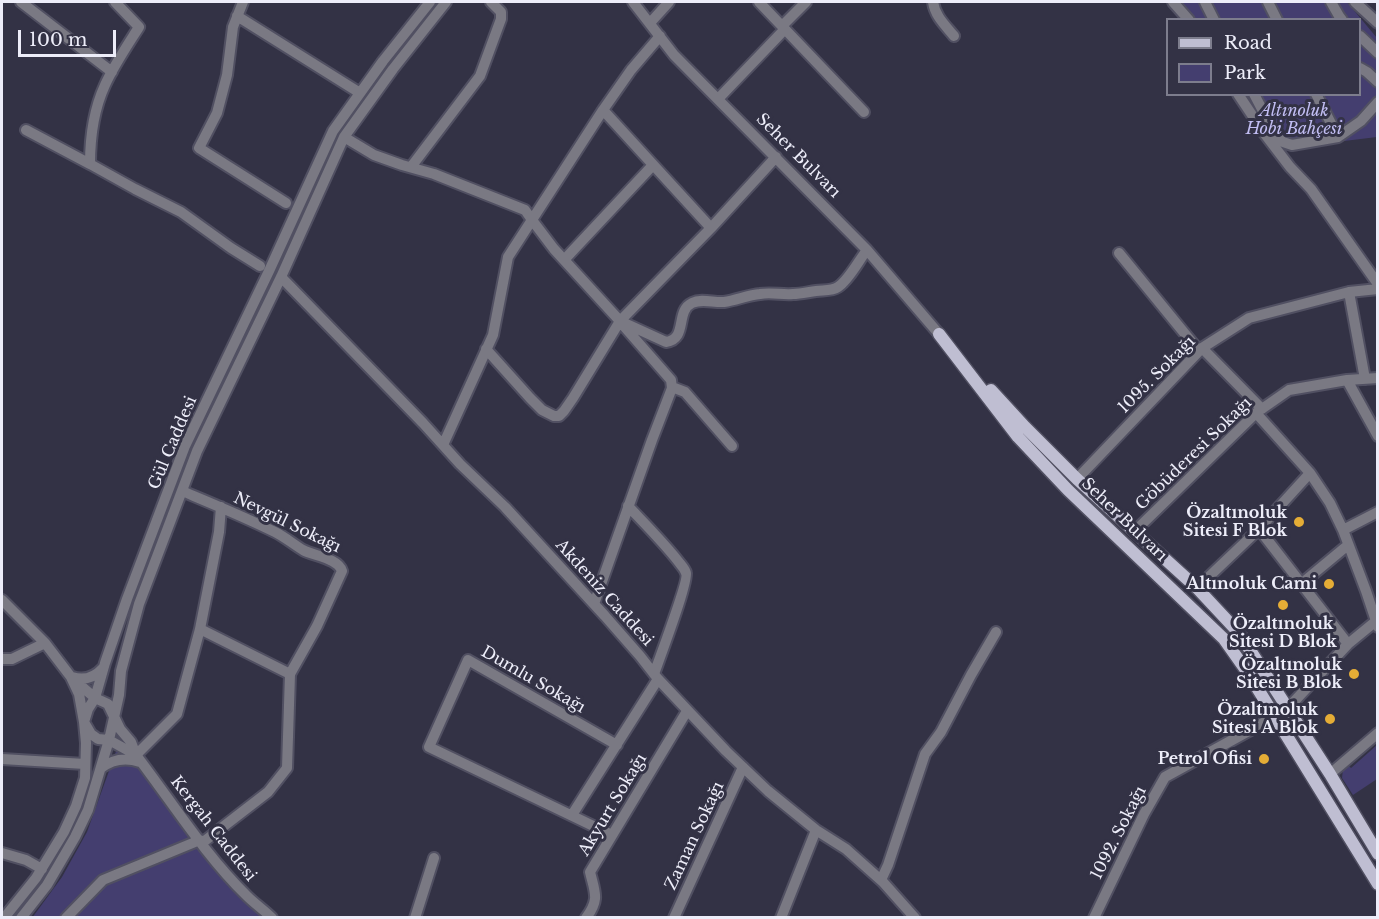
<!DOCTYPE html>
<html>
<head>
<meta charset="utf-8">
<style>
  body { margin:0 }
  #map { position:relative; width:1379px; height:919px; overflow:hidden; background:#333245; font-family:"Libre Baskerville",serif }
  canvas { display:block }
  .frame { position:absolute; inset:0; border:3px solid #ededf9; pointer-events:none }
  .legend { position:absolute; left:1166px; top:18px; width:195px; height:78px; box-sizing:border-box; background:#333245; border:2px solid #7d7d8d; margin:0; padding:8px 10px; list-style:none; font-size:18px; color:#ededf9 }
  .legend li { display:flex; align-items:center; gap:12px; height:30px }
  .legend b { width:30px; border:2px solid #7d7d8d }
  .scale { position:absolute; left:18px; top:30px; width:98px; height:27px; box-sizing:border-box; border:3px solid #ededf9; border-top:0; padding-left:8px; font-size:18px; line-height:21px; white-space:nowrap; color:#ededf9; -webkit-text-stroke:4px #333245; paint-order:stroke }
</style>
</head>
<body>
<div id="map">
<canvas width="1379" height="919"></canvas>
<div class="frame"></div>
<ul class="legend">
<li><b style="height:8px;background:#bfbed2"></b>Road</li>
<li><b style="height:16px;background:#443e6f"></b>Park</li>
</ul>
<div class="scale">100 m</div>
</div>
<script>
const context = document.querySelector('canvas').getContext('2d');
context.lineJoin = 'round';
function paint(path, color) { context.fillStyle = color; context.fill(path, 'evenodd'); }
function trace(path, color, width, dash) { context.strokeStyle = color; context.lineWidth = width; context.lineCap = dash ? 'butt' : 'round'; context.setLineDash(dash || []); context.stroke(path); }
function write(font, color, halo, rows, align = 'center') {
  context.font = font + ' "Libre Baskerville",serif'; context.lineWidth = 6; context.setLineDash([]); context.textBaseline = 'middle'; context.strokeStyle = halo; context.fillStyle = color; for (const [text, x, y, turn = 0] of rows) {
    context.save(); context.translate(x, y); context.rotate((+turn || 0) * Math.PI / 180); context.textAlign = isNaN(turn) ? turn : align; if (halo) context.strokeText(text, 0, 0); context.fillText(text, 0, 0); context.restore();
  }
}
const green = new Path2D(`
  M1177,2H1347L1377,38V137L1279,149L1243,95L1360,94V20L1194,19Z
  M117,730L182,816L271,918H32L62,877L87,832L118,746Z
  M1377,745V779L1353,795L1342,778L1343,769L1348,765L1351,768Z`);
const minor = new Path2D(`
  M21,2L112,72
  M115,2L139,27C127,46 114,65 105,85C94,109 90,137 90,164L135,189L181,212L231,248L260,266
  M243,2L233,27L227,75L217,113L199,148L286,203
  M633,2L674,55L867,250L939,334
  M759,2L864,112
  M933,2C935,16 945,25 954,36
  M1173,2L1189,20
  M1205,2L1214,20
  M1268,2L1277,20
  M1331,2L1339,16L1342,20
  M1355,2L1378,23
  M237,16L360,93
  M650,23L669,2
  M782,26L806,2
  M1360,36L1378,53
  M1360,68L1367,72L1378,82
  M1238,94L1264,133L1290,167L1311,189L1378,284
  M1254,94L1276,136L1283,142L1292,145L1338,137L1361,121L1378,102
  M1316,94L1338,137
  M718,99L785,29
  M603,110L631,70L660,36
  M26,130L90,164
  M344,137L374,155L402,165L434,174L525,210L532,220L554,249L620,321L666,342C688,339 675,311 692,303C702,298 714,303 724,302C737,300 748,295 760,294C771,292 782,295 793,294C801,294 808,292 816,291C824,290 832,291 838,287C849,280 859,260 867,250
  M411,167L480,76L501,19V12L491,2
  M1119,253L1199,351
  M564,260L653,165
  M281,277L423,423L460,464L505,507L605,616L640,656L658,679L726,751L768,791L816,830L846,849L883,882L915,918
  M1349,292L1365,379
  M1202,348L1262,409
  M486,349L530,398L542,410L554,416H559L564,411L573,398L620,321L711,228L776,157
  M1347,380L1378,436
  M672,387L685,392L732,446
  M1256,413L1310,473L1330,503L1343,530L1366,591L1378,627
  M443,445L493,335L508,257L603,110L711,228
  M1077,479L1202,348L1249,318L1349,292L1378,289
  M182,491C213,504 245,517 275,532C285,537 293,544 303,550C314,556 338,558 342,571L317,626L290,674L287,768L268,792L202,843
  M628,506C645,524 663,542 678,561C681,565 685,569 686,573C689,580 659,660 654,674
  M1259,529L1348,644
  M1343,530L1378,512
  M1135,531L1256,413L1289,390L1347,380L1378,378
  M1301,584L1348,545
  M1197,588L1259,529L1310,473
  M2,600L45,643L71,677L79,694L84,722L91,734L98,739L109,740L136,755
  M594,604L652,440L672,388L671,380L622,324
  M200,629L290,674
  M2,659H12L45,643
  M71,677L95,698L108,704L120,729L131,742L136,755C172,802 205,855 247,896C255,904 264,910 272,918
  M72,677C84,681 94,678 103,668
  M1288,708L1348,644L1376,621
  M136,755L177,714L200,629L219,532L221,507
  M2,759L85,764
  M101,768C113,759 125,757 140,762
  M1330,774L1378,733
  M572,815L658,679
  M612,835L429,747L468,660L617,745
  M2,853L26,860L42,869
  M881,880L888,865L925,754L941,732L971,675L996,632
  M4,918L36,878L64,832L76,806L85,778L86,743L84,722L88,709L95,698L105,663L127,599L185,446L269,271L333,131L383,61L430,2
  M21,918L47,885L75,837L88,810L109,740L119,695L121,671L139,604L197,451L281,277L344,137L393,69L446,2
  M66,918L103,880L200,840
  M415,918L434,858
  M586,918C600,899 595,893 590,872L687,711
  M674,918L743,767
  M781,918L816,830
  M1094,918L1144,814L1165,777L1274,717`);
const major = new Path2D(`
  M939,334L1018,437L1068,490L1224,639L1248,673L1378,884
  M991,390L1025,427L1077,479L1197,588L1239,633L1330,774L1378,854`);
const markers = [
  [1299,522,6,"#e5ad36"],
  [1329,584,6,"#e5ad36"],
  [1283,605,6,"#e5ad36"],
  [1354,674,6,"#e5ad36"],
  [1330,719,6,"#e5ad36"],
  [1264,759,6,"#e5ad36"]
];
const parkNames = [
  ["Altınoluk",1294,111],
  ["Hobi Bahçesi",1294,129]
];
const streetNames = [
  ["Seher Bulvarı",798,156,45],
  ["1095. Sokağı",1157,375,-45],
  ["Gül Caddesi",173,443,-67],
  ["Göbüderesi Sokağı",1194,454,-44],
  ["Seher Bulvarı",1124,520,44],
  ["Nevgül Sokağı",287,523,26],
  ["Akdeniz Caddesi",604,593,48],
  ["Dumlu Sokağı",533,680,30],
  ["Akyurt Sokağı",613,805,-59],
  ["Kergah Caddesi",213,829,52],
  ["1092. Sokağı",1119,833,-63],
  ["Zaman Sokağı",695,836,-65]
];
const poiNames = [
  ["Özaltınoluk",1287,513],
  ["Sitesi F Blok",1287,531],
  ["Altınoluk Cami",1317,584],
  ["Özaltınoluk",1283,624,"center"],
  ["Sitesi D Blok",1283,642,"center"],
  ["Özaltınoluk",1342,665],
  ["Sitesi B Blok",1342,683],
  ["Özaltınoluk",1318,710],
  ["Sitesi A Blok",1318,728],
  ["Petrol Ofisi",1252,759]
];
paint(green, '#443e6f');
trace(minor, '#515062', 14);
trace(major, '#515062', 15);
trace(minor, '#7a7983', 10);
trace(major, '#bfbed2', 12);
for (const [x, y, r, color] of markers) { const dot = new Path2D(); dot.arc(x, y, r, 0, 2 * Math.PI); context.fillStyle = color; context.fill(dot); trace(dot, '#333245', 2); }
write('italic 16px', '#c1bdf2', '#333245', parkNames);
write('16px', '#ededf9', '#333245', streetNames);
write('bold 16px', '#ededf9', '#333245', poiNames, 'right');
</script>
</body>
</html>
